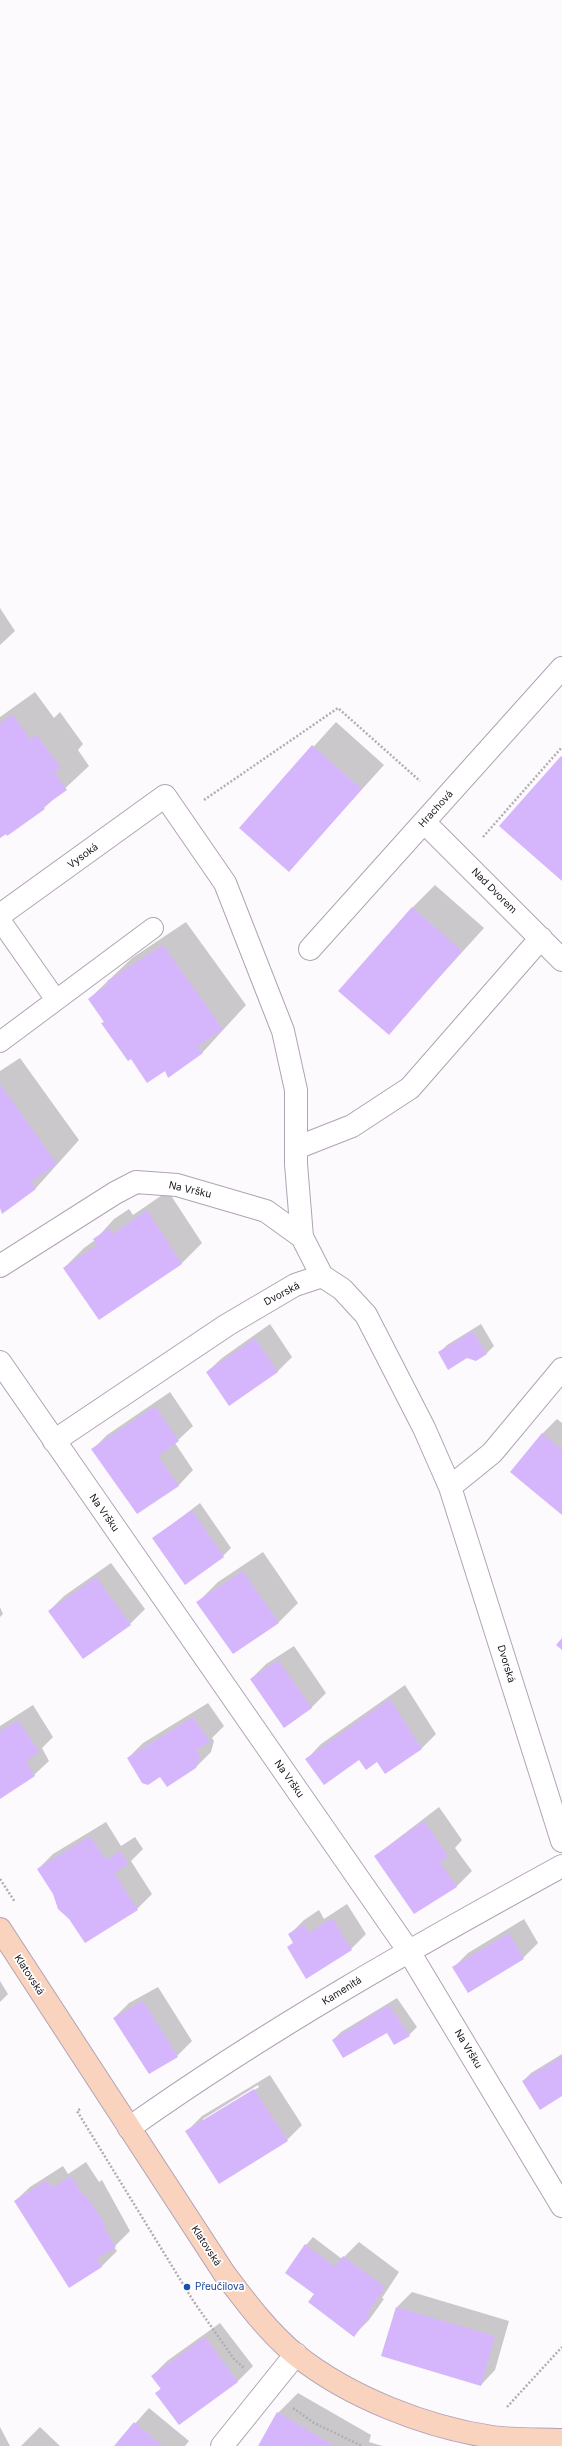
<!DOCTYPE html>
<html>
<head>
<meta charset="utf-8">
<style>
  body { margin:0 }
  canvas { display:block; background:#fdfafe }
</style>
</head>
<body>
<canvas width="562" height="2446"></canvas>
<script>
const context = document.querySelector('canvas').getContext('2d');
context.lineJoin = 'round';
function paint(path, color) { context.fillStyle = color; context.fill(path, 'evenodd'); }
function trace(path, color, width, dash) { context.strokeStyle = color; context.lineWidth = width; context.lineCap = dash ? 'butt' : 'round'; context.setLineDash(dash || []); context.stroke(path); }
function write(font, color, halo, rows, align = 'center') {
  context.font = font + ' Inter,sans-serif'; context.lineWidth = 3.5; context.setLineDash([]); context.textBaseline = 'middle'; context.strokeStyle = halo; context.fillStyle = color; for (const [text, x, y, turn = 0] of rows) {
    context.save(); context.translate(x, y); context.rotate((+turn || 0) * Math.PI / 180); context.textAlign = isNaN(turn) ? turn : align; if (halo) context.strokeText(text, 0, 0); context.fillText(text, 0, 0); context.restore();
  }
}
const shadow = new Path2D(`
  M0,608L15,631L0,645Z
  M35,692L54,718L60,712L83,744L78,750L89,766L44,808L0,838V717Z
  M336,722L384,765L289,870L240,828Z
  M435,885L484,928L388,1034L412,908Z
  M186,922L246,1005L203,1052L169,1076L165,1069L131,1058L102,1024L105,1021L89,999L132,958Z
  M20,1058L79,1140L36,1188L2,1212L0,1207V1071Z
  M168,1191L202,1243L182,1263L99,1319L64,1268L84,1248L95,1240L114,1219L129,1209L133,1215Z
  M270,1324L292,1357L277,1372H207L222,1358Z
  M481,1324L494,1346L486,1354L439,1353L447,1345Z
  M170,1392L193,1426L175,1443L193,1470L179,1485L137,1513L93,1449L107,1435Z
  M557,1419L562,1423V1514L542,1434Z
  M200,1503L231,1548L223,1556L154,1538Z
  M263,1552L298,1603L278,1623L198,1602L218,1582Z
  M111,1563L145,1609L130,1624L49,1611L64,1596Z
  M0,1607L3,1614L0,1617Z
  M294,1646L326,1693L311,1708L251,1679L266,1664Z
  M405,1685L436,1734L421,1749L377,1761L359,1758L307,1759L321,1744Z
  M208,1703L224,1726L212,1738L214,1741L211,1752L196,1767L160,1775L128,1758L143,1743Z
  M33,1705L53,1737L42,1748L49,1761L34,1775L0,1798V1726Z
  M439,1807L462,1840L455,1848L472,1871L457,1886L414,1912L375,1856Z
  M106,1822L121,1846L135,1837L143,1849L131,1861L152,1894L137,1909L86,1942L38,1869L53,1854Z
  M347,1904L366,1934L351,1949L288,1947L294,1942L289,1935L304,1920L319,1910L324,1919Z
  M524,1919L538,1943L523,1958L453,1968L468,1953Z
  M0,1981L8,1994L0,2002Z
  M158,1987L192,2041L177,2056L114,2018L129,2003Z
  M397,1998L417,2027L409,2035L387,2031L333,2040L341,2032Z
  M562,2054V2095L523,2081L531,2073Z
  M270,2075L302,2125L287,2140L187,2131L202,2116ZM258,2085L259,2087L203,2122V2119Z
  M86,2162L99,2182L102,2180L130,2231L114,2247L117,2251L102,2266L69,2286L15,2201L30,2187L63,2166L68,2174Z
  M313,2237L342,2259L359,2242L399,2272L382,2298L384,2299L369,2320L354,2335L318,2290L306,2245Z
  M412,2292L509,2321L495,2370L481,2385L397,2307Z
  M220,2323L253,2366L238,2381L179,2424L157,2393L161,2388L152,2376L167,2361Z
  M298,2393L371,2435L369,2442L383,2446H259L278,2413Z
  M149,2408L189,2441L185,2446H115Z
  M0,2427L10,2446H0Z
  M40,2427L60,2446H21Z`);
const building = new Path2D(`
  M12,714L31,740L36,734L61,768L54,772L67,790L43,807L45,809L7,836L6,834L0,838V723Z
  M312,745L362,789L289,872L239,828Z
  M561,756L562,757V881L499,826Z
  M412,907L462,951L389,1035L338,991Z
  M163,945L223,1029L197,1047L203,1053L168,1078L165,1071L147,1083L131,1059L128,1061L101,1023L104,1022L88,999L109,983L107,981Z
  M0,1084L57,1164L31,1182L36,1189L2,1214L0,1208Z
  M147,1210L182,1264L99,1320L63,1268L97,1245L93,1239L109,1228L113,1234Z
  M473,1331L487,1354L476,1361L467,1358L448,1370L438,1352Z
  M255,1338L278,1372L229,1406L206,1372Z
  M155,1406L179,1441L158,1456L179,1486L137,1514L91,1449Z
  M542,1433L562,1450V1515L510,1472Z
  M192,1510L224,1557L185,1585L152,1538Z
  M243,1571L279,1623L233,1654L196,1602Z
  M96,1577L131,1625L83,1659L48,1611Z
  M562,1638V1650L556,1645Z
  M278,1660L312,1708L284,1728L250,1679Z
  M390,1699L422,1749L385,1774L377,1762L366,1770L359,1760L324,1785L305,1759Z
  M193,1717L210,1742L196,1750L200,1756L196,1768L167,1787L160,1777L148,1785L142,1783L127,1758Z
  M18,1720L39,1752L26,1761L35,1776L0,1799V1731Z
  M424,1821L448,1856L440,1862L457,1887L414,1914L374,1856Z
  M90,1836L106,1860L120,1851L129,1864L114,1873L138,1910L85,1943L69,1919L58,1909L53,1894L37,1869Z
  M332,1918L352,1950L306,1979L287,1947L293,1943L288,1934L304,1924L309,1933Z
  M509,1933L524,1959L468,1993L452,1967Z
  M143,2001L178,2057L149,2074L113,2018Z
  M389,2005L410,2036L394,2045L387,2033L343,2058L332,2040Z
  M562,2056V2096L540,2110L522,2081Z
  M254,2089L288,2141L219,2184L185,2131Z
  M71,2176L84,2196L86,2195L106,2226L104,2227L116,2247L97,2258L102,2267L69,2288L14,2201L47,2180L52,2188Z
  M305,2244L335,2267L343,2256L385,2287L368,2313L370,2315L354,2337L308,2302L314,2294L285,2273Z
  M396,2307L495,2336L481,2386L381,2356Z
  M205,2337L238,2382L179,2425L155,2393L161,2389L151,2376Z
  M277,2412L335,2446H258Z
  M134,2422L163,2446H114Z`);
const path = new Path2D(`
  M204,800L338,708L420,781
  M483,837L562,747
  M0,1879L15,1902
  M80,2109L77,2111L194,2302L234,2359L244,2368
  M507,2407L562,2347
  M293,2408L314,2423L362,2446`);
const service = new Path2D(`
  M0,920L56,1000
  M0,1042L153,928`);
const minor = new Path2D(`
  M424,822L562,960
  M0,915L165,796L225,883L283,1031L296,1090V1164L302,1237
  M310,949L562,668
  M296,1148L352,1126L410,1088L541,938
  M0,1266L115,1193L136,1182L177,1185L266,1211L302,1237L322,1276
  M322,1276L342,1289L366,1315L424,1428L450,1487L562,1841
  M0,1362L408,1950L562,2206
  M54,1441L227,1325L295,1285L322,1276
  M450,1487L492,1453L562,1369
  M129,2128C267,2030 414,1947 562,1866
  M222,2446L296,2354`);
const secondary = new Path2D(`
  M0,1929L224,2273C245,2301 268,2332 296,2355C349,2397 425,2427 492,2437C515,2440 539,2439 562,2440`);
const markers = [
  [187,2287,4,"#1a4fb4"]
];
const streetNames = [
  ["Hrachová",436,809,-48],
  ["Vysoká",83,856,-36],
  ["Nad Dvorem",494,891,45],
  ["Na Vršku",190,1190,13],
  ["Dvorská",282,1294,-28],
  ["Na Vršku",104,1513,55],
  ["Dvorská",506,1664,73],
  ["Na Vršku",289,1779,55],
  ["Klatovská",29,1975,57],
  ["Kamenitá",342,1991,-32],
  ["Na Vršku",468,2049,59],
  ["Klatovská",206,2246,57]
];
const transitNames = [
  ["Přeučilova",195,2287]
];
paint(shadow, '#0003');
paint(building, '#d5b6fc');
trace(service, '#b0a3b6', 22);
trace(minor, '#b0a3b6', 24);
trace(secondary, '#b0a3b6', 24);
trace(path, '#b1aeb2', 2.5, [2, 2]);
trace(service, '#fff', 20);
trace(minor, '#fff', 22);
trace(secondary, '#f9d3bd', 22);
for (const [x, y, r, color] of markers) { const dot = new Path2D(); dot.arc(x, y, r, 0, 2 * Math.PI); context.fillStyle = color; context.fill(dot); trace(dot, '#fff', 1.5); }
write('10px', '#18141a', '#fff', streetNames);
write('10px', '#164399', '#fff', transitNames, 'left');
</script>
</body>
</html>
